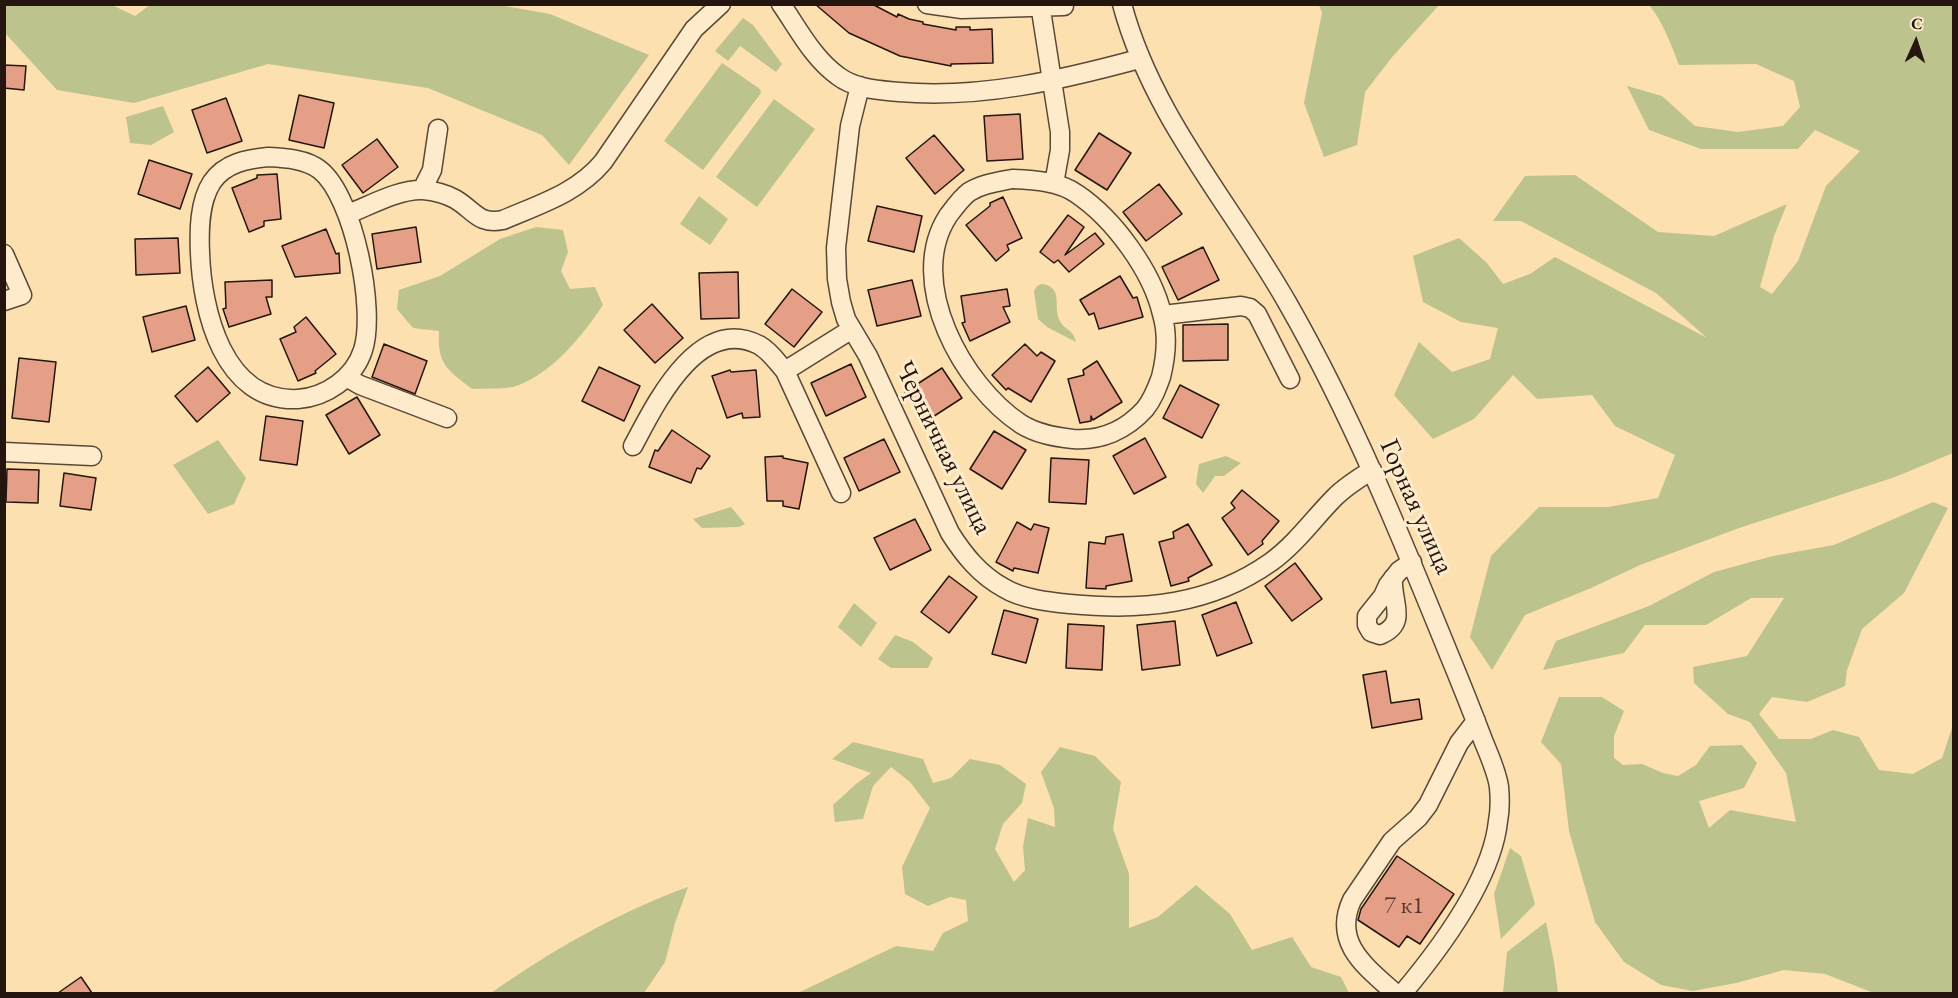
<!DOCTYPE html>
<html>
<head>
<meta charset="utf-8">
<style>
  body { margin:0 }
  #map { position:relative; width:1958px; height:998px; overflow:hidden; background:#fce0b0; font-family:"EB Garamond",serif }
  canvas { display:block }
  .frame { position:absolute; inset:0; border:6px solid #24160f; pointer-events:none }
  .north { position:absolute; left:1886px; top:12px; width:60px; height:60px; -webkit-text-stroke:4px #fdebcc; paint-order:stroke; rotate:3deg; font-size:16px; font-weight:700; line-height:24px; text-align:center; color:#24160f }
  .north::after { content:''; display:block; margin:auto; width:21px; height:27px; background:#24160f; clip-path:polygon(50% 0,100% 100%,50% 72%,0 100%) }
</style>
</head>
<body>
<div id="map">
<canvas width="1958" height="998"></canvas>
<div class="frame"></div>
<div class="north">С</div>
</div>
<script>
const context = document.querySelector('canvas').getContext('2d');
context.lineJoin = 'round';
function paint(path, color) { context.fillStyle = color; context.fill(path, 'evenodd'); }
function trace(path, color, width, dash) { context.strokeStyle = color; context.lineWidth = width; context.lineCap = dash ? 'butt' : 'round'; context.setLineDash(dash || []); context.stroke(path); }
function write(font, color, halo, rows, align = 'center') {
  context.font = font + ' "EB Garamond",serif'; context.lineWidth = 6; context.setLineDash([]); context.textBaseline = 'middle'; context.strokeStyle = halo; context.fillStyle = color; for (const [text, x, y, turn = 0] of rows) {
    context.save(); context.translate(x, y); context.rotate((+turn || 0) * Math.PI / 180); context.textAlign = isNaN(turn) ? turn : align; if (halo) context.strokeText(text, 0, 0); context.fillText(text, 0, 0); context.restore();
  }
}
const green = new Path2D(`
  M150,5H499L550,14L649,55L569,165L542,135L428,88L268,64L134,103L57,90L5,33V5H112L135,16Z
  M1319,5H1439L1393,56L1365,92L1357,145L1324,157L1304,103L1322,13Z
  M1649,5H1953V453L1895,477L1739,528L1640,565L1591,588L1525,615L1492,670L1470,637L1491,556L1539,507H1608L1658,498L1675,455L1615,426L1592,395L1537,399L1513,375L1474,419L1433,439L1394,395L1419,342L1452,372L1490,359L1498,328L1461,322L1423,302L1413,256L1459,238L1487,263L1503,284L1530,274L1555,257L1707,338L1656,293L1521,221H1493L1525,176L1575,175L1658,232L1714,236L1787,204L1774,236L1760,287L1772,294L1798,261L1826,186L1860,151L1815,130L1798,149H1701L1649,130L1627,86L1662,96L1695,126L1738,132L1783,126L1800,107L1794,81L1756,64L1679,65C1671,44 1663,22 1649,5Z
  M743,18L753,25L782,64L776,72L740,46L728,61L715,51Z
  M722,63L760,89L761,93L703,170L664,141Z
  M774,99L815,129L757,207L716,177Z
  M163,106L174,132L151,145L130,143L126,117Z
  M699,196L728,219L710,245L680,224Z
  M536,227L563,230L568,252L561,271L570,289L595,287L603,305C583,335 553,372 519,385C508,390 485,388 472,389C448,370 437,365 439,331L413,328L397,309L399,290L440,276L500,239Z
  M1041,284C1064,286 1053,307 1059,319C1063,330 1073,328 1076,342L1047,327L1038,319L1034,291L1037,286Z
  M218,440L246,478L234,504L208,514L173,465Z
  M1226,456L1241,463L1224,476H1215L1203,493L1196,484L1199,464Z
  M1933,502L1948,508L1904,593L1862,629L1847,670L1845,686L1807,702L1772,697L1759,714L1779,739H1811L1833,730L1859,737L1879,770L1913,774L1942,758L1953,725V993H1874L1825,974L1784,970L1736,983L1693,991L1661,985L1624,962L1595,922L1569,831L1561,764L1541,742L1559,697H1602L1624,711L1614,736V758L1623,765L1642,764L1663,773L1678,776L1696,765L1710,746L1742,745L1757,763L1744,788L1699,801L1709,828L1730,810L1796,822L1786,773L1750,722L1728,714L1694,683L1693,667L1747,656L1784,598H1751L1706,625H1645L1624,653L1543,670L1556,641L1649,606L1714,572L1773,556L1834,545Z
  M731,507L745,524L739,527L702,528L693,519Z
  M854,603L877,623L861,647L838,627Z
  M895,635L913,642L933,658L928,668H891L878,659Z
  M853,742L923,759L933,783L951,778L970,759L1000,765L1026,784L1022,803L1003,824L995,849L1014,882L1025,870L1023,847L1028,818L1055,827L1054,808L1041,772L1060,747L1095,756L1121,782L1113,829L1129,874V928L1158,917L1196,885L1230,914L1252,950L1292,937L1311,967L1341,977L1349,993H798L896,946L933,951L943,933L968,921L966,900L950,897L928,906L905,894L902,867L930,808L910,782L891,767L873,786L863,819L835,822L833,805L856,784L871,773L832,759Z
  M1510,848L1521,856L1535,904L1501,939L1494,894Z
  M688,887L675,923L665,962L644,993H491C551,951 618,912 688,887Z
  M1546,922L1554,962L1558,993H1503L1507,952Z`);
const building = new Path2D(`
  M815,4H872L897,17L898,14L909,19L923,22V24L956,30V27H970V30L992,29L993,63L951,64V66L900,56L849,33Z
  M4,65L26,66L24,90L4,88Z
  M299,95L334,103L324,148L289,140Z
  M226,98L242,141L207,153L192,110Z
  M1020,114L1023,159L987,161L984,116Z
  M1099,133L1131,153L1107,190L1075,170Z
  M934,135L964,170L935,194L906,158Z
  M377,139L398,167L363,193L342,165Z
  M149,160L192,174L180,209L138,194Z
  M277,174L281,219L264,221V226L249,232L232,188L257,178V175Z
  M1159,184L1182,214L1146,241L1123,212Z
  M1003,197L1022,238L1007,245L1009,250L996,261L966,225L990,206V203Z
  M877,206L922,216L914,252L868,241Z
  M1068,215L1084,227L1065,255L1095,233L1104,244L1069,272L1058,260L1054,263L1040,252Z
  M416,227L421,262L377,269L372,234Z
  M326,229L336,254L339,253L340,273L295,277L282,246Z
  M178,238L180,273L136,275L135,239Z
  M1203,247L1219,280L1178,300L1162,267Z
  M738,272L739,318L701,319L699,273Z
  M1120,276L1133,298L1137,297L1143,317L1099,329L1094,313L1089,315L1080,300Z
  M272,280V297H266L271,314L229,327L223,309L226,308L225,282Z
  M912,280L921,316L877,326L868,290Z
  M792,289L822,312L794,347L765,324Z
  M1007,289L1010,306L1003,307L1010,322L970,341L962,323L965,322L961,296Z
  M652,304L683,338L655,363L624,330Z
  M186,306L195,340L152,352L143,317Z
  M306,317L336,354L315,371L316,373L298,381L280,339L296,332L294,327Z
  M1228,324V360L1183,361V325Z
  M384,344L427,361L415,394L372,377Z
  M1025,344L1037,356L1041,352L1055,361L1031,402L1008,388L1006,390L992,375Z
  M19,358L56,362L49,422L12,418Z
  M1097,361L1122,402L1093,420L1091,416V421L1080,423L1068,379L1084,375L1083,370Z
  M851,364L866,397L826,416L811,383Z
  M208,367L230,393L197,422L175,396Z
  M599,367L640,386L624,421L582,401Z
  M942,368L962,398L925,422L905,392Z
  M730,370L731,372L756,370L760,417L743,418L742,413L727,418L712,376Z
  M1180,385L1219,405L1202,438L1163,418Z
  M357,397L380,435L349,454L326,415Z
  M266,416L303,421L297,465L260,460Z
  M672,430L710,456L701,469L697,468L691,483L649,467L655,450L658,451Z
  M994,431L1026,450L1002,489L970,469Z
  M1145,438L1166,477L1134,494L1113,456Z
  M884,439L900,472L859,491L844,458Z
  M783,456V458L808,463L799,509L783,506V501H767L765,457Z
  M1051,458L1089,460L1086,504L1049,502Z
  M7,469L39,470L38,503L6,502Z
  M64,473L96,478L91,510L60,506Z
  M1242,490L1279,521L1262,541L1263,544L1248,555L1222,518L1235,508L1231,503Z
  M915,519L931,550L890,570L874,538Z
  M1017,522L1031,530L1034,524L1049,528L1038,573L1014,568L1013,571L996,562Z
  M1188,524L1212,565L1188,578L1189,581L1171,586L1159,542L1174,538L1173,532Z
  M1123,534L1132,581L1106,586V589L1086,588L1089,542L1105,544L1106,537Z
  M1295,563L1322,599L1292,621L1265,586Z
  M949,576L977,597L949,633L921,612Z
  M1236,602L1252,643L1217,656L1202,615Z
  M1004,610L1038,619L1026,663L992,654Z
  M1175,621L1180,665L1142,670L1137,625Z
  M1068,624L1104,626L1102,670L1066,668Z
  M1386,671L1391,703L1419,699L1422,719L1372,728L1363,675Z
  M1397,856L1454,894L1420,944L1407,936L1399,947L1358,920L1361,909Z
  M81,977L92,993H58Z`);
const minor = new Path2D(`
  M781,4C799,30 813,58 838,76C855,89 879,90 899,92C981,99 1061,80 1139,59
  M927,4L962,9L1064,6
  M1040,4L1060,132V150L1054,184
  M1122,4C1152,117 1232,205 1288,304C1352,416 1400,534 1448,652C1460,681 1472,711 1483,740C1489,755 1497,772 1499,787C1500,798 1500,811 1498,821C1492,879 1439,950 1402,994
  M860,86L850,126L836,248L837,279L841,302L846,319L868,356L950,533C964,555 980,575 1004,588C1022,599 1049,602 1070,604C1143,611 1210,605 1271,562C1296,544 1314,518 1335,497C1346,486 1359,478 1372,470
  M268,157C285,158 306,159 320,170C354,197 376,310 363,350C354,378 326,397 298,399C223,403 202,310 200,253C199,231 199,202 212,182C225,163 247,159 268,157Z
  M1012,179C1033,180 1059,181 1077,194C1114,219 1152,271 1162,314C1168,334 1166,357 1161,377C1157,388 1153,399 1145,409C1126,430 1101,441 1073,439C1055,437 1037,434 1021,424C963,386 905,282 948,216C954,208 961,198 969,192C982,184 997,182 1012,179Z
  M422,190L432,170L438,129
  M348,214C371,205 399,189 423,190C434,191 446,194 455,199C474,210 478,225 503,220C540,204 577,193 603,162L694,29L721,4
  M4,254L22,295L4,301
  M1163,315L1241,306L1250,308L1257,314L1290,379
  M785,371L852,329
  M346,377L360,385L447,418
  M633,446C655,405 698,314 759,345C770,351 777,362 785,371L841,493
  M4,452L92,456
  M1393,578C1391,602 1409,623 1380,635L1371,632L1367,625V616L1383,596L1388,585L1399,571L1412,562
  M1396,994C1366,967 1332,943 1352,900L1392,841L1418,818L1428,805L1459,743L1476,721`);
const numberNames = [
  ["7 к1",1404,906]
];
const streetNames = [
  ["Черничная улица",943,448,64],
  ["Горная улица",1416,507,66]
];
paint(green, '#bcc38d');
paint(building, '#e59f87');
trace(building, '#24160f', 1.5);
trace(minor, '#5a4837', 21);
trace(minor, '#fdebcc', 18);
write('24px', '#54382d', null, numberNames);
write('27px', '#24160f', '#fdebcc', streetNames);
</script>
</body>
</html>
